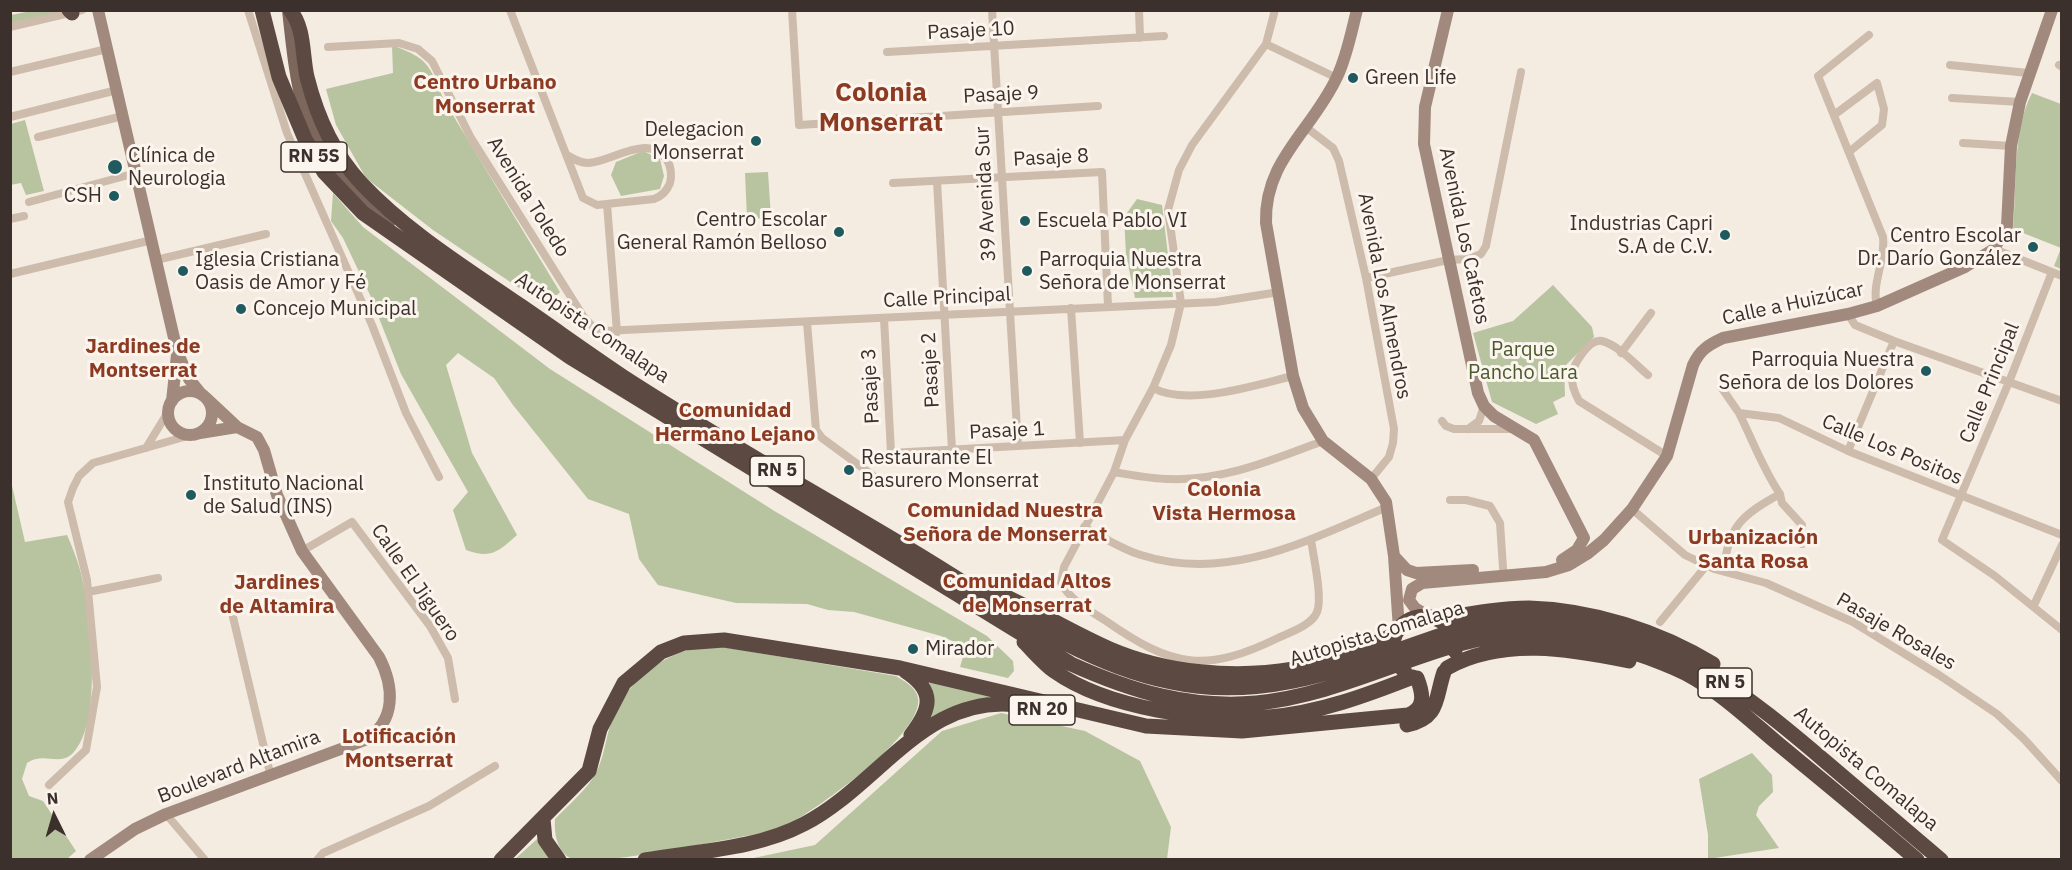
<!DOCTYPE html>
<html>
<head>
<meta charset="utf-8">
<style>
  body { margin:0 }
  #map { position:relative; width:2072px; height:870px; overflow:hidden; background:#f4ebe1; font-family:"IBM Plex Sans",sans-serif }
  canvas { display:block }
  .frame { position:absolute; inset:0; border:12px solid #3b302b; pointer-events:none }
  .north { position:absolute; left:24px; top:786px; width:60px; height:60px; -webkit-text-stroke:4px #fbf5ee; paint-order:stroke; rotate:355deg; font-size:16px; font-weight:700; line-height:24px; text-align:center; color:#3b302b }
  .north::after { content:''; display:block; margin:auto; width:21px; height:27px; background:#3b302b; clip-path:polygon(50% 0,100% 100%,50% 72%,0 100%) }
</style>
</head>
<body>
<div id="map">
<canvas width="2072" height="870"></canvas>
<div class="frame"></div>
<div class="north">N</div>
</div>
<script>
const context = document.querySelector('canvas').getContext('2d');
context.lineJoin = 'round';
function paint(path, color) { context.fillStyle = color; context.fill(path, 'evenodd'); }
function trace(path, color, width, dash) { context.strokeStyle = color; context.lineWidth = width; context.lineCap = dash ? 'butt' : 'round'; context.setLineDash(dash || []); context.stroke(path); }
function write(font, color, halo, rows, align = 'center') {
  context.font = font + ' "IBM Plex Sans",sans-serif'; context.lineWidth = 6; context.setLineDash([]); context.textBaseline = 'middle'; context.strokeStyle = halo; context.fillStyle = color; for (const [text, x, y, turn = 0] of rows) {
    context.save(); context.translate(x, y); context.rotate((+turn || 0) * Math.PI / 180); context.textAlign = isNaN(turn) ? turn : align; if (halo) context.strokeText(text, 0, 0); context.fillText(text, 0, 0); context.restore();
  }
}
const green = new Path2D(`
  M31,11H63L11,23V15Z
  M392,45C431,60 428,64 445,102L560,292L546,306L433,230L366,178L336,125L326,89L393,73Z
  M2032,93L2061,104V269L2054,266L2061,248L2013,229C2017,187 2012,131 2032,93Z
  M25,120L44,191L26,195L21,183L10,185L11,124Z
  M643,151L660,159L664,176L660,189L621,196L611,175L616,162Z
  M768,172L771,218L747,219L745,173Z
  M333,193L363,227L550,369L776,512L987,636L1013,661L1014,671L1008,678L960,667L966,647L941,636L854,612L828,610L807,604L736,603L658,585L639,559L629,514L588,499L513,405L494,378L458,353L446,365L472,453L517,535C498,552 491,559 466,550L453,510L468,492L401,374L370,295L343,238L331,221Z
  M1137,199L1162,205L1173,297L1135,298L1126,254L1124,217Z
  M1553,285L1592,327L1594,337L1564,367L1565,396L1553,402L1558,414L1536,424L1492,402L1473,333L1513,321Z
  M10,477L25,542L67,535C74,551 81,569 84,587C91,626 102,723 73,753C59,767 43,751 27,763L22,779L29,796L43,801L76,851L67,859H11Z
  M711,645L896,676C904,681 916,687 918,698C924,734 818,808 789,824C781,828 771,830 762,833C731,838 594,868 572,859C557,852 554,834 555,819C568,805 588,789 597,771C605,754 606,734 613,718C630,676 668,650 711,645Z
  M928,680L996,695L930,719L934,696Z
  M1001,713L1085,731L1140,761L1171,827L1167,859L744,860L815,845L942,731Z
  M1752,753L1772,775L1773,792L1759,806L1756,815L1779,848L1708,859V835L1699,779Z
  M537,839L550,860H514Z`);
const street = new Path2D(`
  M248,10L287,133L372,325L406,413L439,477
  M510,10L583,198L597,205L654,199C662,196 667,191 670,183C672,176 671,166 667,160C647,132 612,162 588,163C580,163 574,159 567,155
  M792,10L799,125L1098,106
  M992,10L1018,446
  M1139,10L1140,38
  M1275,10L1266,44L1192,145L1179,170L1168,210L1181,303L1171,345L1153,388L1125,440L1114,472L1064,567L1061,583C1071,601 1089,610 1106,621C1172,667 1205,674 1280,637C1291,632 1312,625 1317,612C1323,597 1313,556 1311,539
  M10,27L82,10
  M1869,35L1818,76L1883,237C1886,260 1871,284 1877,306
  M1266,44L1337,78
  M328,47L399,43L418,49L432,61L471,138L583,316L592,326L603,331L1216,302L1279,292
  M887,52L1164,36
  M1950,65L2028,73
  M2059,65L2062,67
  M10,72L107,49
  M1952,98L2020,102
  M1834,115L1877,83L1884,109L1882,125L1849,152
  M10,117L117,90
  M1307,128L1333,148L1339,161L1366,278L1394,429L1393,443L1389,457L1371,479
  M38,137L123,116
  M1963,143L2011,146
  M937,181L952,450
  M893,183L1102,172L1108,306
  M29,202L136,173
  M607,204L617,332
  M10,219L24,216
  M1994,249L2062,276
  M156,260L266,234
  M2052,272L2009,382L1942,540L1995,576L2062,630
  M10,274L152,240
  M1366,278L1448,260L1469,259L1481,254L1486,246L1521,72
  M1071,308L1080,443
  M1848,314L1855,325L1894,341L2062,401
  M884,318L891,453L1125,440
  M807,323L816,430L822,438L883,483
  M1621,353L1651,313
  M1648,375C1635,364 1618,345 1602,341C1589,338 1574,364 1572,374C1571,384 1574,392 1579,401L1667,456
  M1721,387L1739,413L1779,418L1848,451L2062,535
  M1153,388C1188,407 1255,385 1293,376
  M1739,413C1753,441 1763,469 1780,494
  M1442,421L1446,426L1454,429H1514
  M1468,429L1479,421L1484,406
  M146,448L168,412
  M1848,451L1894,341
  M1114,472C1132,475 1151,479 1170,479C1224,481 1272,460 1323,441
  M1450,500H1466L1490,506L1500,523L1503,568
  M1632,509L1685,555L1714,569L1766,583L1853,622L1939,675L1997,714L2024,739L2062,781
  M1084,527C1103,537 1121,549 1141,555C1228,583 1309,540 1387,507
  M302,551L352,522L430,626L448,658L455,699
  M1724,571C1727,527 1743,514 1780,494L1782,503L1802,525V544
  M88,592L158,578
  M2034,605L2062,545
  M233,617L270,773
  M1660,622L1706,566
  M49,785L86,750L97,687L87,580L68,502L73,488L79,476L93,463L191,435
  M166,814L205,860
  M317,860L323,853L429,806L495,766`);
const secondary = new Path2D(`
  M98,10L177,351L189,379L202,395
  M1357,10C1351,33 1347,56 1337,77C1312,131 1264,160 1266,223L1293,376L1303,408L1323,441L1371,479L1386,502L1394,556L1399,629
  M1448,10L1425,107L1424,144L1478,393L1484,406L1494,416L1534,440L1584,538
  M168 413a22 22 0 1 1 44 0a22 22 0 1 1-44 0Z
  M172,401L177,355
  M200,433L237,427
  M1394,556L1407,570L1416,573L1473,570
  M1562,560L1577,550L1584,538
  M1428,616L1415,608L1409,600L1412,589L1422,583L1546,572L1569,565L1587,554L1604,540L1632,509L1667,456L1693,365C1700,350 1708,345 1723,338L1848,314L1877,306L1965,267L1994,249L2007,226L2011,146L2020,102L2052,10
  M90,860L135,829L166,814L365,740C397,721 394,686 379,657L302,551L277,495L264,450L257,437L237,427L206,398`);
const primary = new Path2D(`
  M289,10C296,74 301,138 346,187C358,201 374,211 388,223`);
const highway = new Path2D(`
  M69,10L72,13
  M262,10L279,77L305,139L324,172L363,213L570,357L1071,664C1131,691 1189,709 1256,703C1329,696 1394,662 1463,643C1531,625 1611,640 1674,668C1712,684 1745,716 1776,742C1823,781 1871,820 1917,860
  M290,10C305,28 302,55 307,77C317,117 333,153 361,183C407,232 466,268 521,306C556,330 592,356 628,380C718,438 812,491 904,546C990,596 1072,662 1171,682C1268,703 1355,664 1444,634C1488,620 1528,620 1573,626C1681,641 1746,694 1826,762C1864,794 1902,827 1941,860
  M991,590C1031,607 1069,631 1110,649C1166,673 1234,679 1294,669C1325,663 1355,650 1385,639L1396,633
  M1438,619C1468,614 1499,608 1529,608C1593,610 1659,631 1713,664
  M1393,641C1400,617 1425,609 1445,624
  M1024,642C1034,652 1043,663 1054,671C1108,709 1204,722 1269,717C1319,713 1367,695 1413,677
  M1447,668C1502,637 1570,649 1629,661
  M905,671C936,691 931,709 911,735
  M1407,725C1440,718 1435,698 1444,672
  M543,819L545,840L559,860
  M501,860L589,771L600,729L624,683L661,652L684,643L724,640L900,668L1146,726L1242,731L1408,715C1426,709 1423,693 1417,678
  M645,860C697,851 757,849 804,824C880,785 927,689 1024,706`);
const highwayBridge = new Path2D(`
  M1449,628L1453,637L1455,651
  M1392,647L1395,661L1405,672`);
const markers = [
  [1353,78,6,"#1f5a5e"],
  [756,141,6,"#1f5a5e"],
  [115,167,8,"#1f5a5e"],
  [114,196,6,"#1f5a5e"],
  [1025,221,6,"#1f5a5e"],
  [839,232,6,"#1f5a5e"],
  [1725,235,6,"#1f5a5e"],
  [2033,247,6,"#1f5a5e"],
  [183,271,6,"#1f5a5e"],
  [1027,271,6,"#1f5a5e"],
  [241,309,6,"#1f5a5e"],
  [1926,371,6,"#1f5a5e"],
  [849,470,6,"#1f5a5e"],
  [191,495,6,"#1f5a5e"],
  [913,649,6,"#1f5a5e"]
];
const shields = [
  [314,157,66],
  [777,471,54],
  [1725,683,54],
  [1042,710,66]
];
const shieldNames = [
  ["RN 5S",314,157],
  ["RN 5",777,471],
  ["RN 5",1725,683],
  ["RN 20",1042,710]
];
const streetNames = [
  ["Pasaje 10",971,31,-3],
  ["Pasaje 9",1001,95,-3],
  ["Pasaje 8",1051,158,-3],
  ["39 Avenida Sur",986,194,-93],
  ["Avenida Toledo",528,197,58],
  ["Avenida Los Cafetos",1464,236,78],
  ["Avenida Los Almendros",1384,296,79],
  ["Calle Principal",947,298,-3],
  ["Calle a Huizúcar",1793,304,-12],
  ["Autopista Comalapa",592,328,34],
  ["Pasaje 2",931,370,-93],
  ["Calle Principal",1990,383,-68],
  ["Pasaje 3",871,386,-93],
  ["Pasaje 1",1007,431,-3],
  ["Calle Los Positos",1892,450,23],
  ["Calle El Jiguero",415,583,55],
  ["Pasaje Rosales",1896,632,30],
  ["Autopista Comalapa",1377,634,-17],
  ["Boulevard Altamira",239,767,-21],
  ["Autopista Comalapa",1866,769,40]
];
const poiNames = [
  ["Green Life",1365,78],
  ["Delegacion",744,130,"right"],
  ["Monserrat",744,153,"right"],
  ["Clínica de",128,156],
  ["Neurologia",128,179],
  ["CSH",102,196,"right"],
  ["Centro Escolar",827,220,"right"],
  ["General Ramón Belloso",827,243,"right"],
  ["Escuela Pablo VI",1037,221],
  ["Industrias Capri",1713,224,"right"],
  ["S.A de C.V.",1713,247,"right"],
  ["Centro Escolar",2021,236,"right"],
  ["Dr. Darío González",2021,259,"right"],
  ["Iglesia Cristiana",195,260],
  ["Oasis de Amor y Fé",195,283],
  ["Parroquia Nuestra",1039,260],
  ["Señora de Monserrat",1039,283],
  ["Concejo Municipal",253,309],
  ["Parroquia Nuestra",1914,360,"right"],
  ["Señora de los Dolores",1914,383,"right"],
  ["Restaurante El",861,458],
  ["Basurero Monserrat",861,481],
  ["Instituto Nacional",203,484],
  ["de Salud (INS)",203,507],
  ["Mirador",925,649]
];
const parkNames = [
  ["Parque",1523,350],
  ["Pancho Lara",1523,373]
];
const neighbourhoodNames = [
  ["Centro Urbano",485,83],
  ["Monserrat",485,107],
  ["Jardines de",143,347],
  ["Montserrat",143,371],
  ["Comunidad",735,411],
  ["Hermano Lejano",735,435],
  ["Colonia",1224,490],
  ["Vista Hermosa",1224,514],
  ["Comunidad Nuestra",1005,511],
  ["Señora de Monserrat",1005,535],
  ["Urbanización",1753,538],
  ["Santa Rosa",1753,562],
  ["Comunidad Altos",1027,582],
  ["de Monserrat",1027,606],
  ["Jardines",277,583],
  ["de Altamira",277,607],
  ["Lotificación",399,737],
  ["Montserrat",399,761]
];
const districtNames = [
  ["Colonia",881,93],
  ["Monserrat",881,123]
];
paint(green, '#b8c4a0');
trace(street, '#cdbbac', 8);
trace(secondary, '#a18a7d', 12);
trace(primary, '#7d675c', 14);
trace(highway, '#5c4a42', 15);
trace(highwayBridge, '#5c4a42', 15);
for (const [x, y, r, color] of markers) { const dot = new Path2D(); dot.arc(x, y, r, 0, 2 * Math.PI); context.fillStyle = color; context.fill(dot); trace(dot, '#fbf5ee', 2); }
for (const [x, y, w] of shields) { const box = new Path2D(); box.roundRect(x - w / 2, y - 15, w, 30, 4.5); context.fillStyle = '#fbf5ee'; context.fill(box); trace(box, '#3b302b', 1.5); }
write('bold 18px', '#3b302b', null, shieldNames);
write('20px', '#3b302b', '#fbf5ee', streetNames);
write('20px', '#3b302b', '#fbf5ee', poiNames, 'left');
write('20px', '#4a5a2e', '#fbf5ee', parkNames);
write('bold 21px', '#8c3b22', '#fbf5ee', neighbourhoodNames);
write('bold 26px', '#8c3b22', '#fbf5ee', districtNames);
</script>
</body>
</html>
